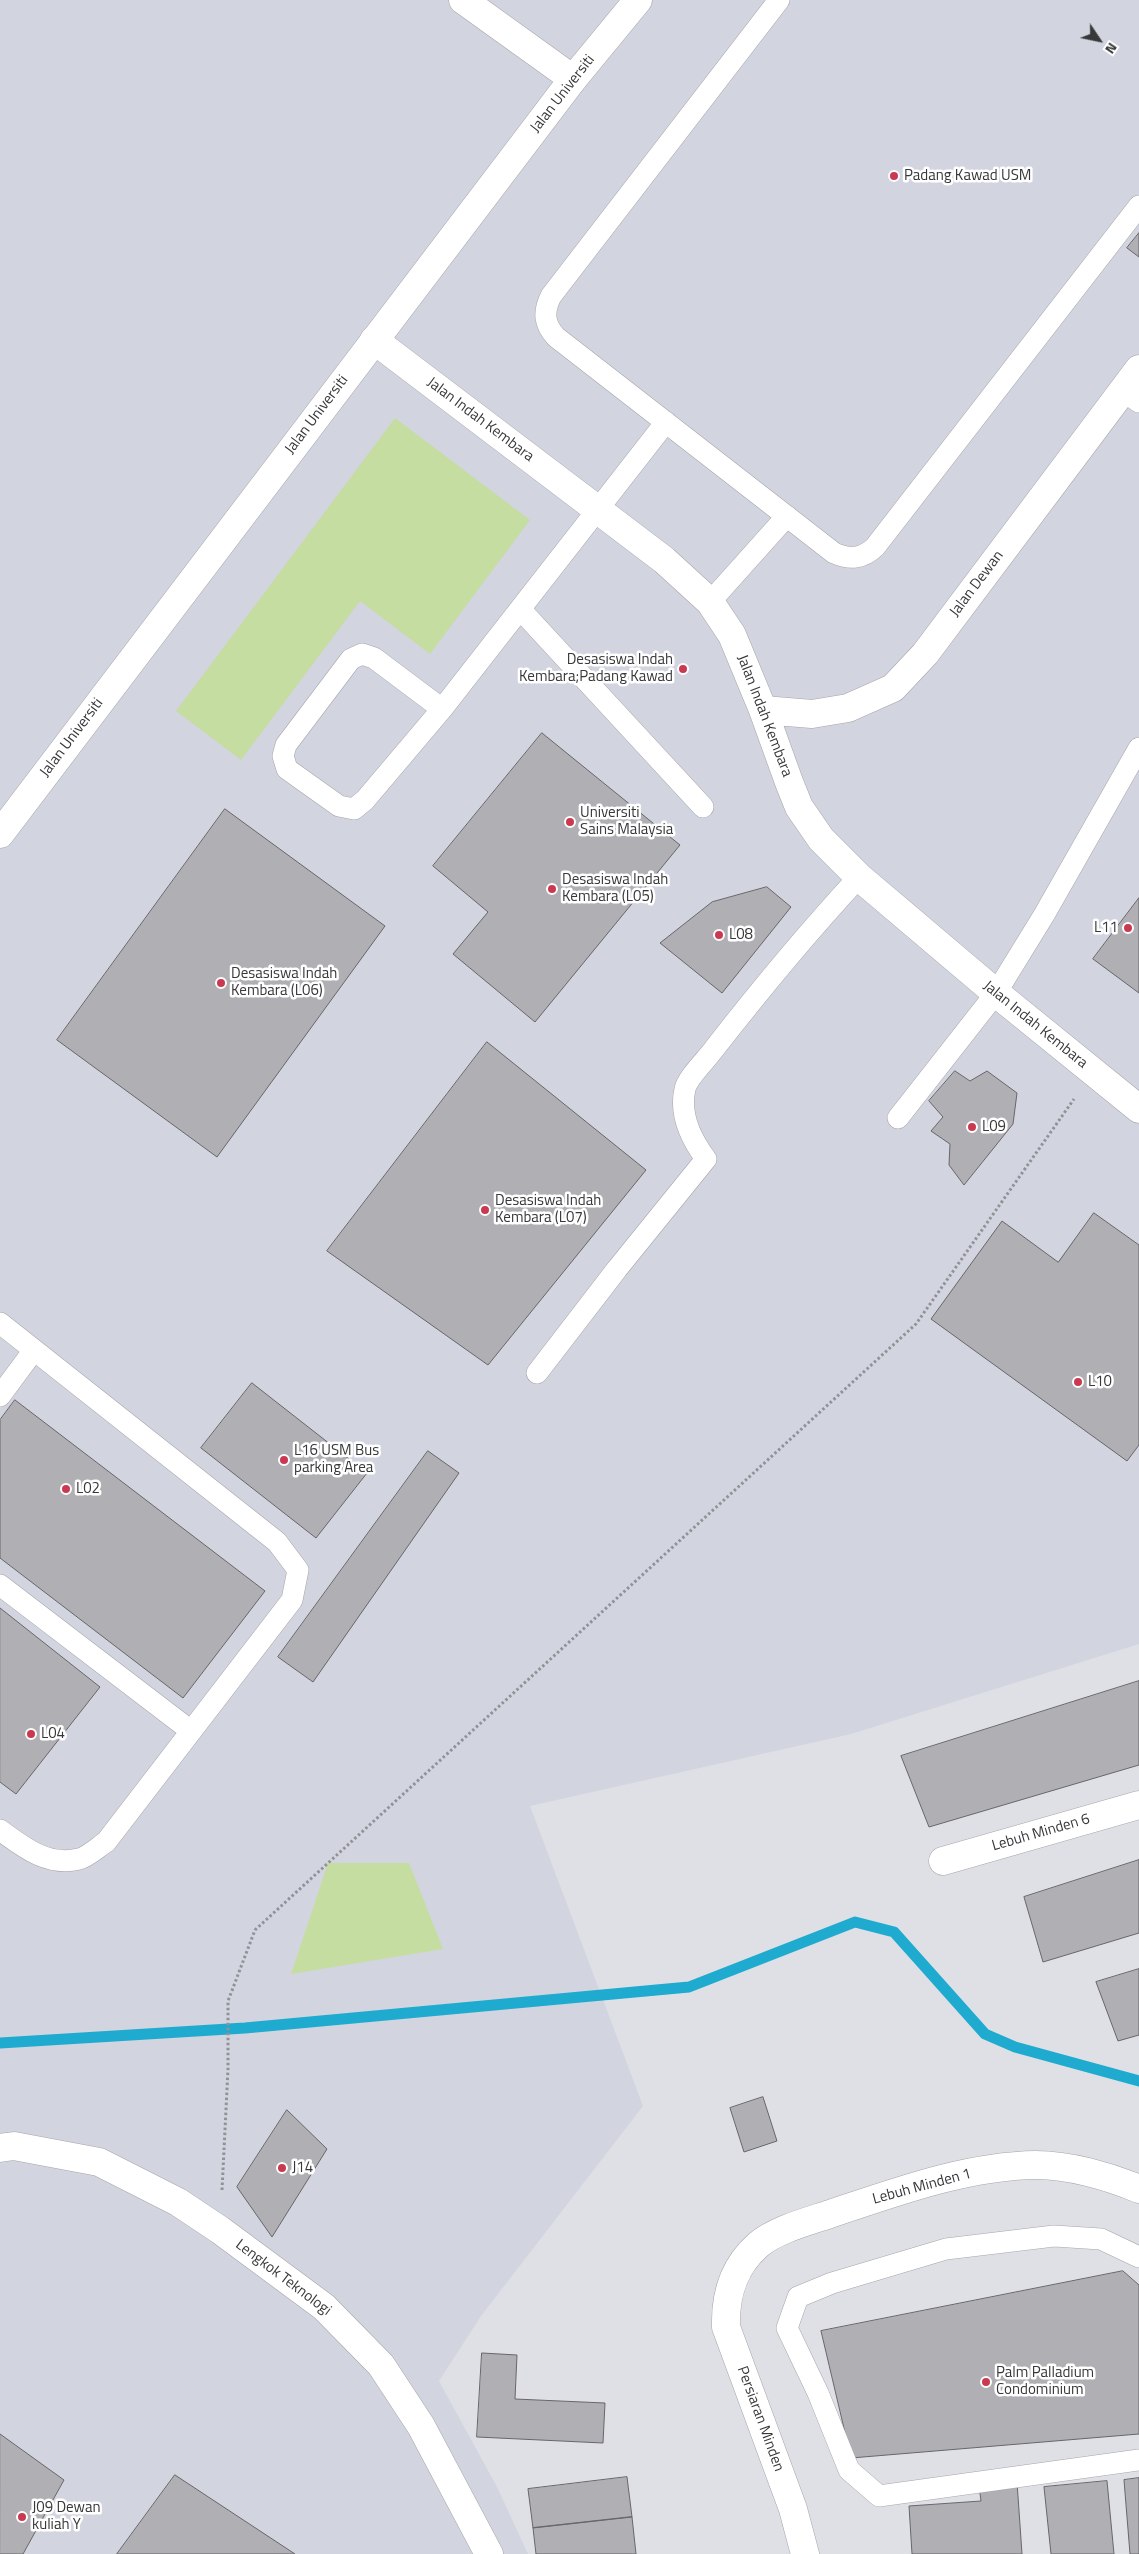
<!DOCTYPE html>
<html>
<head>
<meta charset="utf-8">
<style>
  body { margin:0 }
  #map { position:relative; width:1139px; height:2554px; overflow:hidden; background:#dfe0e5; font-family:"Titillium Web",sans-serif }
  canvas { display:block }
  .north { position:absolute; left:1074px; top:15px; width:50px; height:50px; -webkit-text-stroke:4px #fff; paint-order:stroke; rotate:124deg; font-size:14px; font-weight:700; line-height:20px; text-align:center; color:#38383a }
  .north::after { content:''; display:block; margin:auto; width:18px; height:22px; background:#38383a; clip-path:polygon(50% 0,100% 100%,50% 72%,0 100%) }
</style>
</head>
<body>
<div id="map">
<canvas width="1139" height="2554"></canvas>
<div class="north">N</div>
</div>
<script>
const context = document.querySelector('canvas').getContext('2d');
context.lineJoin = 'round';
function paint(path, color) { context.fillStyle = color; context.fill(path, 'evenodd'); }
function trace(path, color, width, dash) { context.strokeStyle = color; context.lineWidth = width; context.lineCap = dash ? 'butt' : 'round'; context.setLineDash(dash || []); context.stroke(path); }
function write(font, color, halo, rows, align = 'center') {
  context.font = font + ' "Titillium Web",sans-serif'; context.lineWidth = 5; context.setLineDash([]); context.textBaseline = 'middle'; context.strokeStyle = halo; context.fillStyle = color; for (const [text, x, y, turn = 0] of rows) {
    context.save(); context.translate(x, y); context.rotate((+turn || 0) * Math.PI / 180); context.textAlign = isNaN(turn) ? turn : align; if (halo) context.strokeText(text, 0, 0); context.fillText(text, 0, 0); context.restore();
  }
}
const built = new Path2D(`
  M0,0H1139V1644L851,1734L530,1806L643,2106L481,2316L439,2381L497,2487L528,2554H0Z`);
const green = new Path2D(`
  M395,418L530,520L430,654L360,601L241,760L176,711Z
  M328,1863H409L443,1949L291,1974Z`);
const stream = new Path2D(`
  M0,2043L245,2028L689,1987L855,1922L894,1932L985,2034L1015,2047L1139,2081`);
const building = new Path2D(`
  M1139,233V257L1127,248Z
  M542,733L680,845L535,1022L453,954L488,912L433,866Z
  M225,809L385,926L217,1157L57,1040Z
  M767,887L791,907L722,993L660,943L712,902Z
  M1139,898V993L1093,959Z
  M487,1042L646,1170L488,1365L327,1251Z
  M955,1071L970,1081L987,1071L1017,1093L1013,1124L964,1185L949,1165L950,1144L931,1131L943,1117L929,1101Z
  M1094,1213L1139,1245V1445L1127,1461L931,1319L1002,1221L1058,1262Z
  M252,1383L367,1473L316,1538L201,1448Z
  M15,1400L265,1591L183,1698L0,1558V1420Z
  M428,1451L459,1473L313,1682L278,1657Z
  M0,1608L100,1687L16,1794L0,1782Z
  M1139,1681V1765L929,1827L901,1756Z
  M1139,1860V1933L1043,1962L1024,1897Z
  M1139,1969V2035L1118,2041L1096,1982Z
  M763,2097L777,2141L744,2152L730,2108Z
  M287,2110L327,2149L272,2237L237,2187Z
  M1123,2271L1139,2285V2434L851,2458L821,2331Z
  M482,2353L517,2355L515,2399L605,2403L603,2443L477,2437Z
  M0,2434L64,2480L23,2554H0Z
  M175,2475L295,2554H117Z
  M627,2477L632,2517L533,2528L528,2489Z
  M1139,2478V2554H1130L1124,2480Z
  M1107,2481L1114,2554H1051L1044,2487Z
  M1017,2482L1022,2554H912L909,2506L981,2501L979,2486Z
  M632,2517L636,2554H536L533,2528Z`);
const path = new Path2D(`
  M222,2190L228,2069V2001L255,1930L916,1324L1074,1099`);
const lane = new Path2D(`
  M779,0L551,296C543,312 544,324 556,337L834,553C850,560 862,559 875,547L1139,206
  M1123,391L1139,402
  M710,602L787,516
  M520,609L703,807
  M442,709L374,658L362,654L351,659L286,745L283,756L287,769L339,806L354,809L365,800L442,709L666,422
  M898,1118L996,993L1044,915L1139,748
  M0,1323L277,1542L298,1570L292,1600L106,1842C98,1847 88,1857 79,1859C48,1867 23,1847 0,1830
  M537,1373L617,1269L706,1159C691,1139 679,1115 685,1089C687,1078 707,1059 714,1049C760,990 808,932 859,877
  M0,1396L34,1350
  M0,1585L191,1731
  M1139,2257L1101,2239L1054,2236L946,2249L832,2283L798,2297L787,2328L818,2393L849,2470L879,2496L1139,2460`);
const street = new Path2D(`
  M463,0L573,79
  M374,340L664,560L710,602L732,635L763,710L789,782L799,807L821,839L859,877L996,993L1139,1109
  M763,710L812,714L848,708L893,688L925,654L1139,369
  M943,1861L1139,1805
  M0,2148L14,2146L99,2162L178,2202L220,2230L324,2307L381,2365L421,2426L489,2554
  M805,2554L793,2509L726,2327C725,2295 733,2267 758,2245C775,2230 809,2221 830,2214C896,2192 966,2166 1036,2165C1069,2165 1108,2176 1139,2189`);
const secondary = new Path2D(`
  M0,834L573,79L638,0`);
const markers = [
  [894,176,5,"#c93951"],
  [683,669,5,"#c93951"],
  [570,822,5,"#c93951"],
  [552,889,5,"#c93951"],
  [1128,928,5,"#c93951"],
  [719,935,5,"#c93951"],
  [221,983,5,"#c93951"],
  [972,1127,5,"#c93951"],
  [485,1210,5,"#c93951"],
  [1078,1382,5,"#c93951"],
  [284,1460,5,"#c93951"],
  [66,1489,5,"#c93951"],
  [31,1734,5,"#c93951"],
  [282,2168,5,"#c93951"],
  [986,2382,5,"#c93951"],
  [22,2517,5,"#c93951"]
];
const streetNames = [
  ["Jalan Universiti",563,94,-52],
  ["Jalan Universiti",317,415,-53],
  ["Jalan Indah Kembara",480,420,37],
  ["Jalan Dewan",977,584,-53],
  ["Jalan Indah Kembara",764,716,69],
  ["Jalan Universiti",72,738,-53],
  ["Jalan Indah Kembara",1035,1025,39],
  ["Lebuh Minden 6",1041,1833,-16],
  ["Lebuh Minden 1",922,2187,-15],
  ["Lengkok Teknologi",283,2278,37],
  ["Persiaran Minden",760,2419,70]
];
const poiNames = [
  ["Padang Kawad USM",904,176],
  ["Desasiswa Indah",673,660,"right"],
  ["Kembara;Padang Kawad",673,677,"right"],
  ["Universiti",580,813],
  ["Sains Malaysia",580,830],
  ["Desasiswa Indah",562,880],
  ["Kembara (L05)",562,897],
  ["L11",1118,928,"right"],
  ["L08",729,935],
  ["Desasiswa Indah",231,974],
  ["Kembara (L06)",231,991],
  ["L09",982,1127],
  ["Desasiswa Indah",495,1201],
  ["Kembara (L07)",495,1218],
  ["L10",1088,1382],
  ["L16 USM Bus",294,1451],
  ["parking Area",294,1468],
  ["L02",76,1489],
  ["L04",41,1734],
  ["J14",292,2168],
  ["Palm Palladium",996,2373],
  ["Condominium",996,2390],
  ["J09 Dewan",32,2508],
  ["kuliah Y",32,2525]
];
paint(built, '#d2d4df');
paint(green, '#c6dda1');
trace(stream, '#1eabcf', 11);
paint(building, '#afafb4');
trace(building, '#67676b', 1);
trace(lane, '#a5a6aa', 22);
trace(street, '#a5a6aa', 29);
trace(secondary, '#a5a6aa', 29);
trace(path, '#929296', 3, [2.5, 2.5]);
trace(lane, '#fff', 21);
trace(street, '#fff', 28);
trace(secondary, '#fff', 28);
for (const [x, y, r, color] of markers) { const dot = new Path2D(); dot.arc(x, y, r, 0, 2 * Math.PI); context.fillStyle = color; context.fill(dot); trace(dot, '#fff', 2); }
write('15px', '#38383a', '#fff', streetNames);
write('15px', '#38383a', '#fff', poiNames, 'left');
</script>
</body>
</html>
